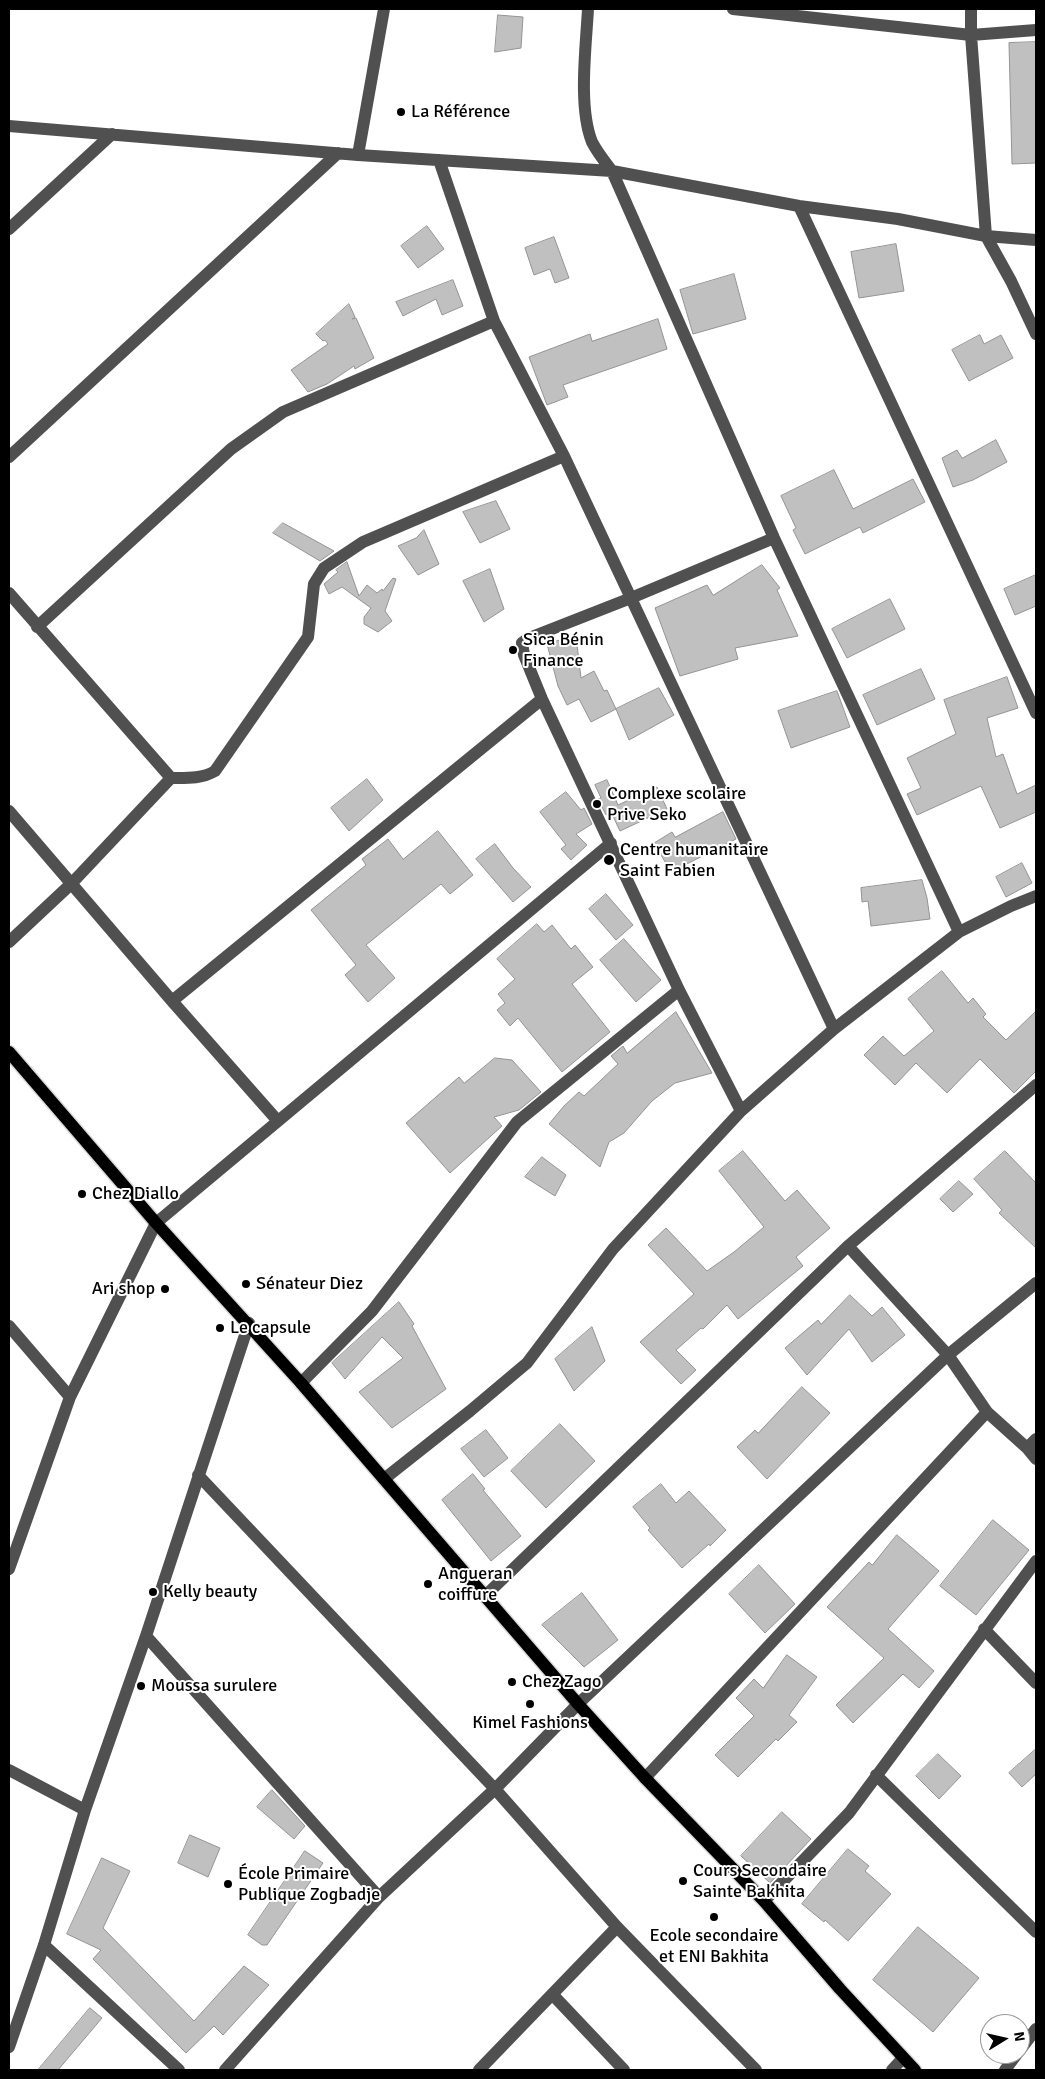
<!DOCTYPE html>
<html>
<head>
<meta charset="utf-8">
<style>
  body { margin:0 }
  #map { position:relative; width:1045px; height:2079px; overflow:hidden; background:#fff; font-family:Signika,sans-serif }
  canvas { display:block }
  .frame { position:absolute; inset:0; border:10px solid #000; pointer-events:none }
  .north { position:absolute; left:980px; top:2014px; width:50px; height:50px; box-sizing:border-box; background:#fff; border:1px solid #999; border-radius:50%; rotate:81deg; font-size:14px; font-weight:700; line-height:20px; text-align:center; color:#000 }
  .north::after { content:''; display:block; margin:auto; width:18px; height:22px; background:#000; clip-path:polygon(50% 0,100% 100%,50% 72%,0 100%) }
</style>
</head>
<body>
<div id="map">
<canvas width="1045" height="2079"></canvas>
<div class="frame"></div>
<div class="north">N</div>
</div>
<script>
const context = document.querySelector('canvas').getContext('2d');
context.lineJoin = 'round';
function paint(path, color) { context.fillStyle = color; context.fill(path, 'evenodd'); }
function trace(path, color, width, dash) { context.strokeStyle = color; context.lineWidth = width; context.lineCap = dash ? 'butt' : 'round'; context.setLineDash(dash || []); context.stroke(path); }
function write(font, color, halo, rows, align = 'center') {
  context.font = font + ' Signika,sans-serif'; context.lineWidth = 4; context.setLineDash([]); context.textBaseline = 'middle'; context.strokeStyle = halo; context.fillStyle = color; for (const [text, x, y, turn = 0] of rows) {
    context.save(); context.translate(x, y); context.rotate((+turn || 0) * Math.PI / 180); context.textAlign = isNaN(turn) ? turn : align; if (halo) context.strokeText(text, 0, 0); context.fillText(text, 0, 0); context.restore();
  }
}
const building = new Path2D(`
  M498,15L523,17L521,48L495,52Z
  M1036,42V163L1012,164L1009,43Z
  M427,226L444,249L418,268L401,246Z
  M554,237L569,278L555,283L550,269L534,275L525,248Z
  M896,244L904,291L859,298L851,252Z
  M734,274L746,319L693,334L680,290Z
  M453,280L463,306L442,315L436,299L403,316L396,302Z
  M349,304L355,317L352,319L356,318L374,358L355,369L354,366L327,384L308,392L291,370L328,344L325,340L323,341L316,334Z
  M658,319L667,349L563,385L568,397L547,405L529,357L590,334L592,341Z
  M980,335L984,344L1001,335L1013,358L969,381L952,350Z
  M996,440L1007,462L973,480L953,487L942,458L957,450L962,458Z
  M834,470L853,509L913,479L925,502L863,533L860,527L805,554L793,530L796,528L781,496Z
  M496,501L510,529L480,543L463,512Z
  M283,523L334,551L320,561L273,533Z
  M424,530L439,564L418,575L398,546L416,538Z
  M347,562L359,596L367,585L377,593L382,589L383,591L393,578L396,579L385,611L392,621L378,632L364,624V617L371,608L342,587L329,594L324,584L338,572L336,570Z
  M762,565L780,588L777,590L798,636L735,648L738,659L680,676L655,608L707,585L713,595Z
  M490,569L504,609L484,622L463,581Z
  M1036,575V606L1015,615L1004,589Z
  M890,599L905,629L847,658L832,629Z
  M576,636L581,678L594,671L604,691L607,690L616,709L591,722L579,699L567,705L558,686L547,644Z
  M921,669L935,699L877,725L863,695Z
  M1007,677L1018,708L987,718L996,757L1003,754L1017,794L1036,785V812L1000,828L981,786L917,815L907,794L921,788L907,758L956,734L944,700Z
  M659,688L674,715L629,740L616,709Z
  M837,691L850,727L791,748L778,711Z
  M367,779L383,800L349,831L331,808Z
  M607,780L618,805L657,787L667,809L620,831L611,812L606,815L598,799L601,798L595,785Z
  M566,792L581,810L584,808L592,824L576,834L587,845L571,860L561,849L566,845L540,812Z
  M723,812L736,839L671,872L654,843L672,832L675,837Z
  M438,831L473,875L450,894L441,884L366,945L395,978L368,1002L345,975L356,965L311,910L366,865L362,859L388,839L403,859Z
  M495,844L513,868L531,887L513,902L476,859Z
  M1022,863L1032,883L1006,897L996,877Z
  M922,880L927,898L930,919L871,926L868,901L862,902L861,888Z
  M606,894L633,925L616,940L589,909Z
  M537,924L544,932L552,925L571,949L575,945L593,967L572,984L610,1032L562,1072L518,1018L510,1026L497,1010L505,1003L498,994L515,979L497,959Z
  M624,939L661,980L636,1002L600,960Z
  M942,971L968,1003L973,998L986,1014L983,1017L1006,1040L1036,1011V1071L1014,1093L980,1059L947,1093L916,1063L895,1085L864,1055L883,1036L904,1056L934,1031L908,999Z
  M676,1012L712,1073L675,1083L652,1101L624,1133L609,1142L600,1167L549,1124L564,1106L579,1092L584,1096L618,1064L611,1056L623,1046L627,1053Z
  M495,1058L512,1060L541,1092L519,1110L494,1117L502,1126L450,1173L406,1123L459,1077L464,1083Z
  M743,1151L785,1201L797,1190L830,1228L796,1257L803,1266L738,1319L727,1305L703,1329L701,1328L676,1350L696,1370L681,1384L640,1342L694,1294L648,1245L666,1228L707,1271L734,1252L764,1227L719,1171Z
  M1005,1151L1036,1183V1248L999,1213L1002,1210L974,1179Z
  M542,1157L566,1175L555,1196L525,1177Z
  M959,1181L973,1194L953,1212L940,1199Z
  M850,1295L872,1316L882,1307L905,1335L872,1362L849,1329L807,1375L785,1348L818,1320L821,1324Z
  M399,1302L414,1324L412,1326L446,1389L392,1428L359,1392L403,1358L382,1337L345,1379L332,1363Z
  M592,1327L605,1361L574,1391L555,1359Z
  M802,1387L830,1413L767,1479L737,1447L755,1430L758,1433Z
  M560,1424L595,1461L546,1508L511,1471Z
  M486,1430L508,1458L484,1477L461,1449Z
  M473,1474L485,1489L483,1490L521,1536L491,1561L442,1500Z
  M661,1484L676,1503L689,1491L726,1530L710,1546L709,1544L682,1568L648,1530L650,1528L633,1507Z
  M993,1520L1029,1550L976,1615L940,1586Z
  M897,1535L939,1571L888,1629L934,1671L919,1688L903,1674L853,1723L836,1705L884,1658L827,1607L869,1562L872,1565Z
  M759,1565L795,1604L765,1633L729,1594Z
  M582,1593L618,1640L584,1667L542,1625Z
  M787,1655L817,1677L789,1715L797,1722L778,1741L776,1739L738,1777L715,1755L754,1716L736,1698L754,1679L763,1688Z
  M1036,1749V1774L1022,1787L1009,1773Z
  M938,1754L961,1776L939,1799L916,1776Z
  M272,1790L305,1826L294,1839L257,1807Z
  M782,1812L811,1839L770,1883L741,1856Z
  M190,1835L220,1848L208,1877L178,1863Z
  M848,1849L869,1866L865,1871L891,1894L848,1941L825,1920L824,1922L802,1904Z
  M305,1851L323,1863L267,1945H262L248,1935Z
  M102,1858L130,1871L103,1928L194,2021L244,1966L269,1985L223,2035L214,2026L186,2053L93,1959L101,1950L67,1934Z
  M918,1927L979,1978L933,2032L873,1980Z
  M90,2008L102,2018L58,2070H38Z`);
const minor = new Path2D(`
  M588,9C586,47 578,107 592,142C597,152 605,162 612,171L774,538L959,932
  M733,9L971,35L1036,30
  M971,9V35L986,236L1011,281L1036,334
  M9,126L358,155L612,171L799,206L898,219L986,236L1036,240
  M358,155L384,9
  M439,160L494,321L564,456L834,1029
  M799,206L1036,713
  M9,229L112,134
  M9,457L338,153
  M9,593L171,778
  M37,627L231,449L283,412L494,321
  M9,811L172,1001L277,1120
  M9,942L71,884L171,778C186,778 202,779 215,771L308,637L314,584L324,568L363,542L564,456
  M172,1001L542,699
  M741,1111L679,990L542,699L524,655L522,643L529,638L631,598L774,538
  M848,1246L948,1355L987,1412L1027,1448L1036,1459
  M9,1326L70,1397
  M301,1383L372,1311L517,1122L679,990
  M1027,1448L1036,1439
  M198,1475L495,1789L617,1927L756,2070
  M384,1479L470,1411L527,1363L613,1249L741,1111L834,1029L959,932L1011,906L1036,896
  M9,1569L70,1397L156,1223L611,843
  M485,1596L848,1246L1036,1085
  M984,1629L1036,1683
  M146,1636L379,1897
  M9,1770L85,1810
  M876,1775L1036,1932
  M645,1778L987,1412
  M764,1901L849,1813L1036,1561
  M44,1945L179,2070
  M552,1994L624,2070
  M9,2047L44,1945L85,1810L146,1636L249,1323
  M1020,2050L1036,2029
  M225,2070L379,1897L495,1789L578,1704L948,1355L1036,1283
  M479,2070L617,1927
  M892,2070L903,2058
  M1005,2070L1017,2054`);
const major = new Path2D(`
  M9,1052L156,1223L301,1383L578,1704L645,1778L764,1901L840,1989L915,2070`);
const markers = [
  [401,112,5,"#000"],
  [513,650,5,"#000"],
  [597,804,5,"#000"],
  [609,860,6,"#000"],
  [82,1194,5,"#000"],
  [246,1284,5,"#000"],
  [165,1289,5,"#000"],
  [220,1328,5,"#000"],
  [428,1584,5,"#000"],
  [153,1592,5,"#000"],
  [512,1682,5,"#000"],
  [141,1686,5,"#000"],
  [530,1704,5,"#000"],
  [683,1881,5,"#000"],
  [228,1884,5,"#000"],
  [714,1917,5,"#000"]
];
const poiNames = [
  ["La Référence",411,112],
  ["Sica Bénin",523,640],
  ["Finance",523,661],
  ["Complexe scolaire",607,794],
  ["Prive Seko",607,815],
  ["Centre humanitaire",620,850],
  ["Saint Fabien",620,871],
  ["Chez Diallo",92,1194],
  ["Sénateur Diez",256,1284],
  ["Ari shop",155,1289,"right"],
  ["Le capsule",230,1328],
  ["Angueran",438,1574],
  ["coiffure",438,1595],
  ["Kelly beauty",163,1592],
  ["Chez Zago",522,1682],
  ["Moussa surulere",151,1686],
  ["Kimel Fashions",530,1723,"center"],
  ["Cours Secondaire",693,1871],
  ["Sainte Bakhita",693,1892],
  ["École Primaire",238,1874],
  ["Publique Zogbadje",238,1895],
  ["Ecole secondaire",714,1936,"center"],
  ["et ENI Bakhita",714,1957,"center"]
];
paint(building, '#c0c0c0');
trace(building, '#949494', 1);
trace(major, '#dbdbdb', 15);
trace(minor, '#505050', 12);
trace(major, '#000', 12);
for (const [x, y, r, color] of markers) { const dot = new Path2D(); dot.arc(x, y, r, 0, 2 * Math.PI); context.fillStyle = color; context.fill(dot); trace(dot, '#fff', 2); }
write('18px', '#000', '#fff', poiNames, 'left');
</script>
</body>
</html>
